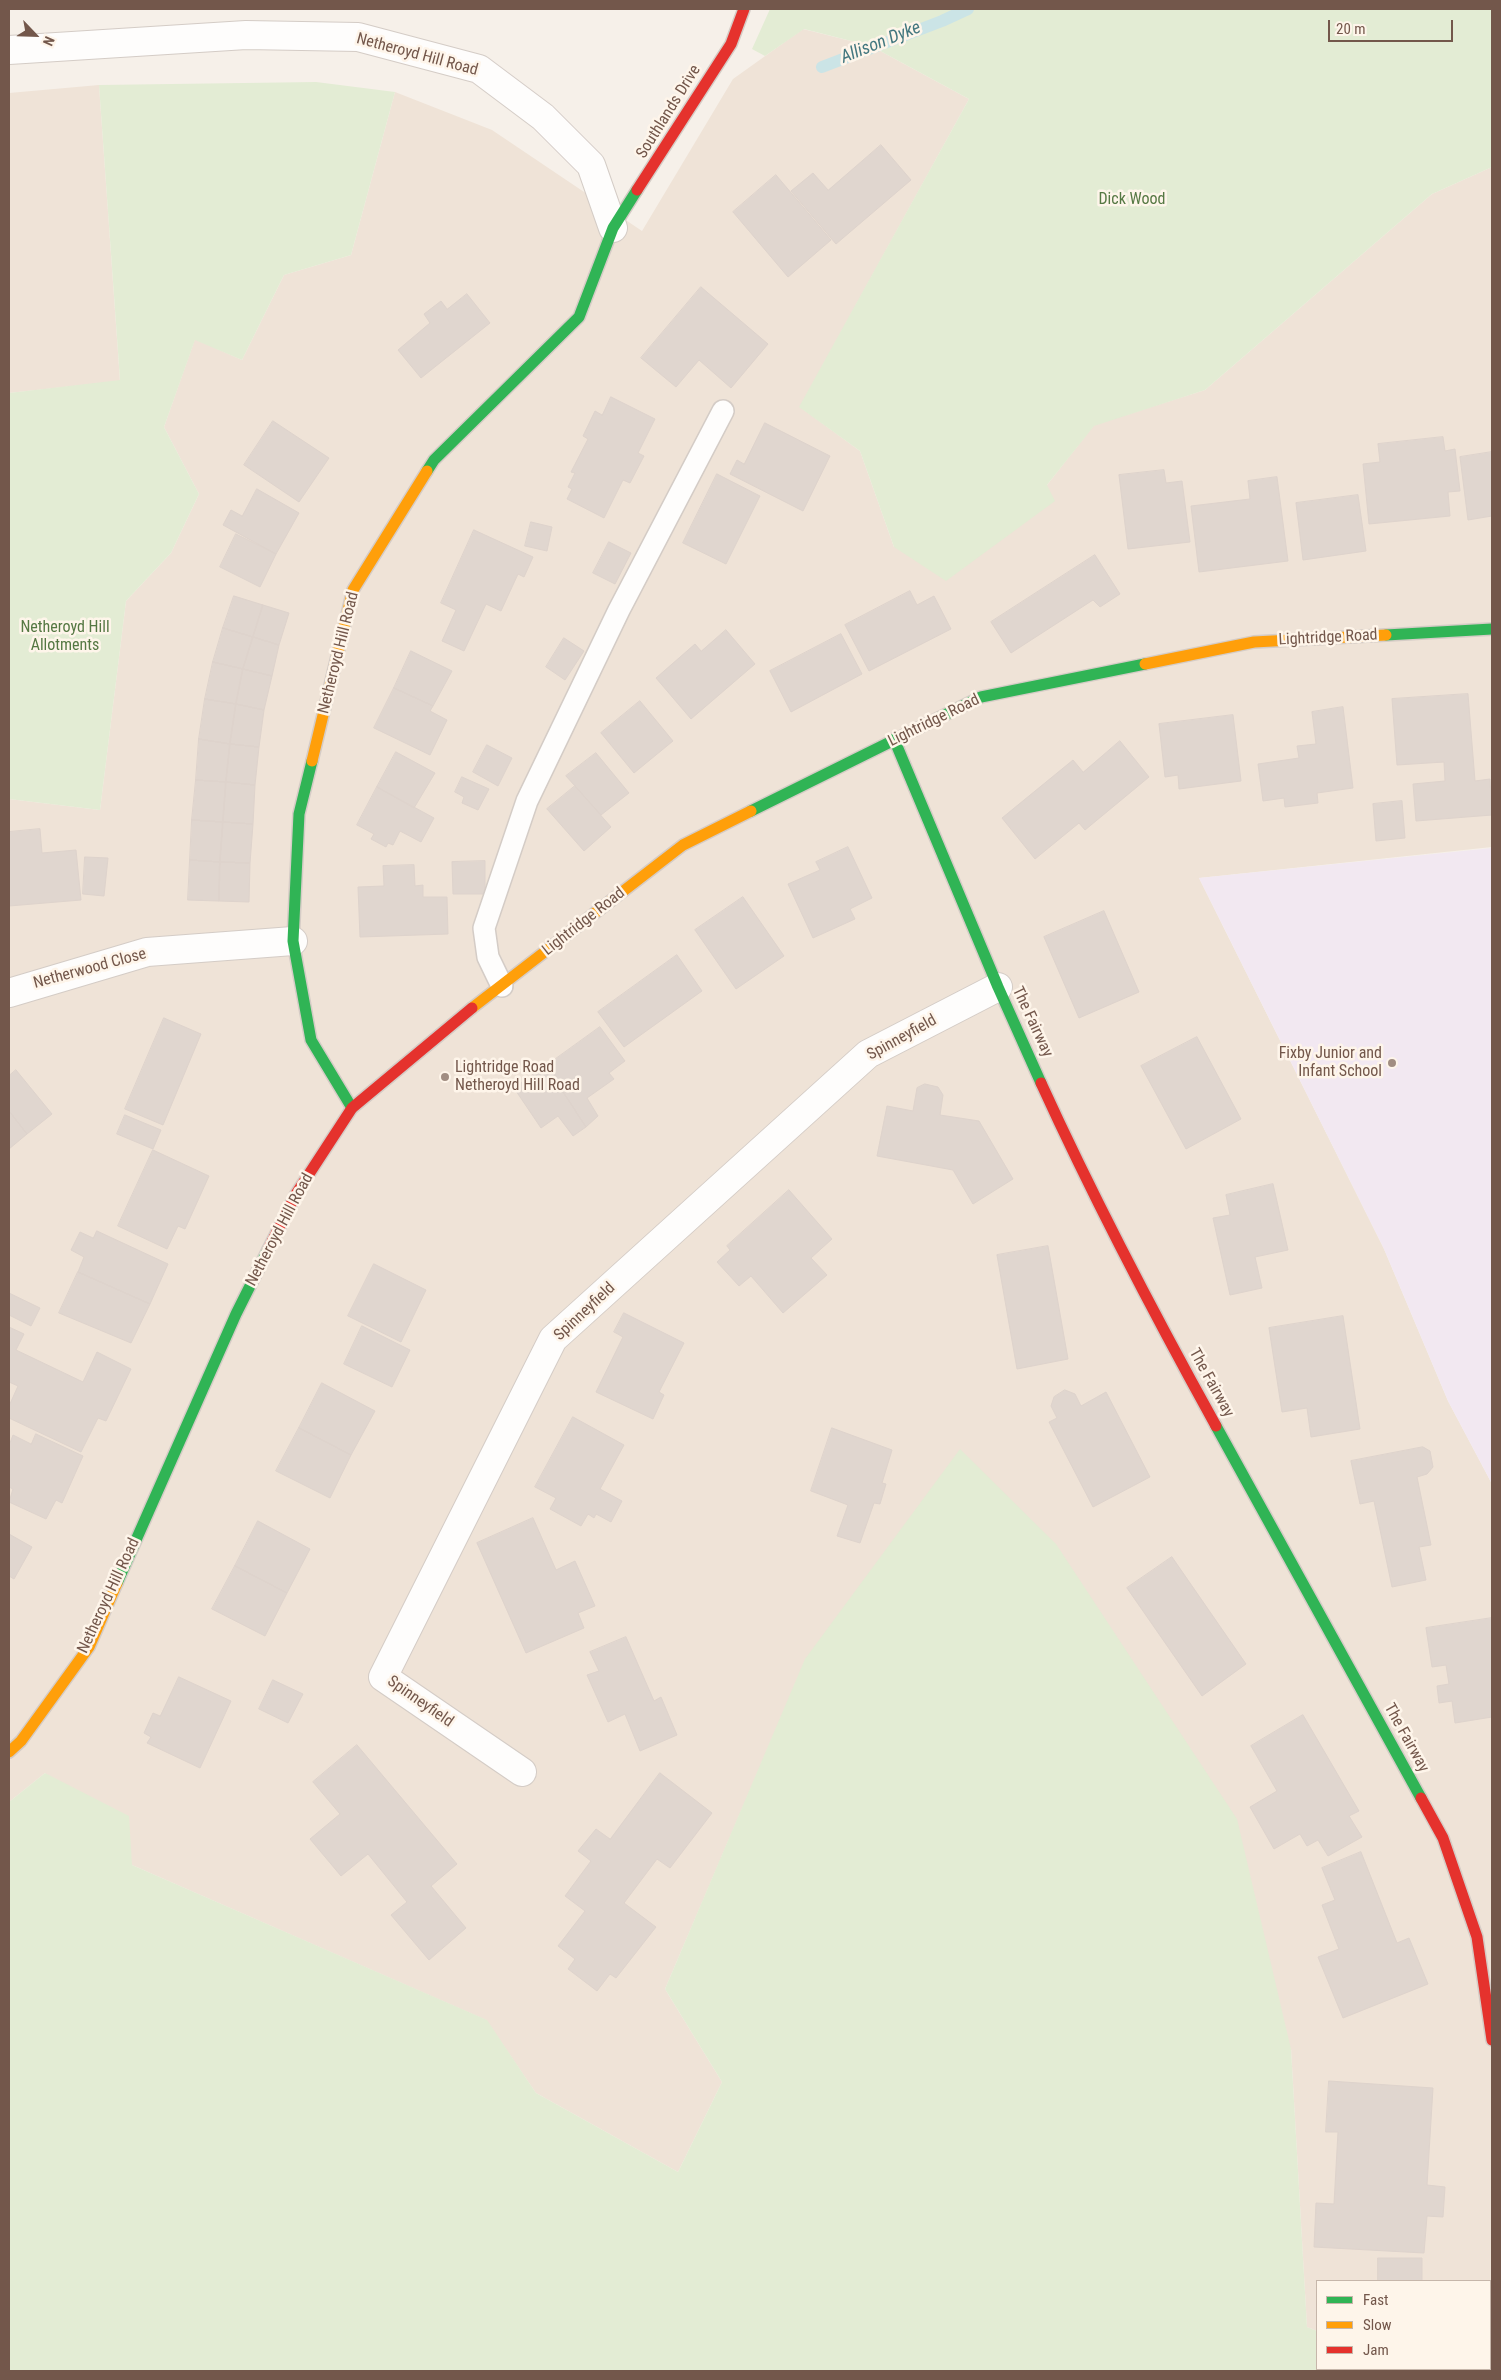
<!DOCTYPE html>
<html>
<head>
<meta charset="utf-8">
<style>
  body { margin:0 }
  #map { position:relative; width:1501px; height:2380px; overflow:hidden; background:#f6f0e9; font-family:"Roboto Condensed",sans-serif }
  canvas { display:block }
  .frame { position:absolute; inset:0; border:10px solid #73574b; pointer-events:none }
  .legend { position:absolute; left:1316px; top:2280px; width:175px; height:90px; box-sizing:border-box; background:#fef5ea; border:1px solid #c6b6aa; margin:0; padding:6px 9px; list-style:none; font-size:15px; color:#73574b }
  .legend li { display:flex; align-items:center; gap:10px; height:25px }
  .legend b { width:25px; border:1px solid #c6b6aa }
  .north { position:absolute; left:10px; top:10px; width:50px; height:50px; -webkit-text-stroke:4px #fef5ea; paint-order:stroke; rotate:114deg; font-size:14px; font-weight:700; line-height:20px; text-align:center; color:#73574b }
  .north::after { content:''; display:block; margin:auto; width:18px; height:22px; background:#73574b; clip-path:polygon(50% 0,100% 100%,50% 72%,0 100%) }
  .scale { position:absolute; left:1328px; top:20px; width:125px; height:22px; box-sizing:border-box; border:2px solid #73574b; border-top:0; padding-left:6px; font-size:15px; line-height:18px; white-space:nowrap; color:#73574b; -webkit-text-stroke:4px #fef5ea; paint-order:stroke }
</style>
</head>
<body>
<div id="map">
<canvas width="1501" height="2380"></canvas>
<div class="frame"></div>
<ul class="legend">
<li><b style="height:6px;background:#30b455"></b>Fast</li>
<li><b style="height:6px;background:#ff9f0a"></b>Slow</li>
<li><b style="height:6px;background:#e5322d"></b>Jam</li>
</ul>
<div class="north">N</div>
<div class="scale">20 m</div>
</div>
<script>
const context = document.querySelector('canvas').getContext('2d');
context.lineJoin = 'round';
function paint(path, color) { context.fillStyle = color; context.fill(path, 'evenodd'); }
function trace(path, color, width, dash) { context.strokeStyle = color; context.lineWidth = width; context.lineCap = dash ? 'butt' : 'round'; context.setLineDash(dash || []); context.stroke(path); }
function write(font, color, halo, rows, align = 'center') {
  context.font = font + ' "Roboto Condensed",sans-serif'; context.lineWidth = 5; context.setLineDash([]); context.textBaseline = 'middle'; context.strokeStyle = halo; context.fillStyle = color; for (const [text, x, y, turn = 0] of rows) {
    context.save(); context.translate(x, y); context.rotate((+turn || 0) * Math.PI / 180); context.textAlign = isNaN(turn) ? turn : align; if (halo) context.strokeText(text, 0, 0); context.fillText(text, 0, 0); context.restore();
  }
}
const residential = new Path2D(`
  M803,29L871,46L969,99L800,407L860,451L894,547L1047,485L1094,425L1205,390L1432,194L1492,167V847L1199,878L1384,1249L1448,1401L1492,1484V2371H1422L1415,2369H1490V2281H1317V2331L1307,2327L1291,2049L806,1659L665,1989L722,2082L678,2172L536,2093L486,2020L132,1865L45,1773L9,1802V799L100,810L126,601L171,553L199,494L164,427L195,339L242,360L284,275L351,255L395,92L492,130L642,231L733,79Z
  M99,85L120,381L9,393V93Z`);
const education = new Path2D(`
  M1492,848V1484L1448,1401L1384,1249L1199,878Z`);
const green = new Path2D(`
  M770,9H1492V167L1432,194L1205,390L1094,426L1047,485L1055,501L946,581L894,547L860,451L799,407L969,99L871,46L804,29L765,56L752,49Z
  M316,82L395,92L351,255L284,275L242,360L195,340L164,427L199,494L171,553L126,601L100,810L9,799V393L120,380L99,85Z
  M960,1449L1056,1544L1237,1819L1291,2049L1307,2327L1317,2331V2369H1415L1422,2371H9V1802L45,1773L129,1816L132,1865L487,2020L536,2093L678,2172L722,2082L665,1989L805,1659Z`);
const stream = new Path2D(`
  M822,67L942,21L968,9`);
const building = new Path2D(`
  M881,145L911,180L836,244L791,191L813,173L828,190Z
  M776,175L831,240L788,277L733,212Z
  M701,287L768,344L731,388L699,360L676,387L641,358Z
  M467,294L490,323L421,378L398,350L430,323L424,314L441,301L447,309Z
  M611,397L655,419L638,453L644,456L630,483L623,480L604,518L567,499L572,489L568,487L575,473L571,472L588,439L583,436L595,411L602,415Z
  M273,421L329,458L299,502L244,465Z
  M765,423L830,456L803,511L730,474L737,460L744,464Z
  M1443,437L1445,451L1455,449L1460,491L1448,492L1450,516L1369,524L1363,464L1380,462L1378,444Z
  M1492,452V516L1468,520L1460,457Z
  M1164,470L1166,483L1182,481L1190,542L1128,549L1119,475Z
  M717,474L760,496L726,564L683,543Z
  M1277,477L1288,561L1199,572L1191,506L1250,499L1248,481Z
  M257,489L299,513L276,554L223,525L231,510L242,516Z
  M1358,495L1366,551L1303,560L1296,503Z
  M531,522L552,527L547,551L525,546Z
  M474,530L533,557L524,577L518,574L501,611L486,604L464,651L442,641L456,610L441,603Z
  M236,534L276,554L260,587L220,567Z
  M609,542L631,553L615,584L593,573Z
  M1095,555L1120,594L1100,607L1093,600L1011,653L991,622Z
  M910,591L917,605L934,596L951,629L869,671L845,625Z
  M234,596L263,605L253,637L223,628Z
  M263,605L289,613L279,645L253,637Z
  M223,628L253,637L243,669L213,662Z
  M726,630L755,664L691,719L656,678L695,644L701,651Z
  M841,634L862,674L791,712L770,671Z
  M253,637L279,645L272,676L243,669Z
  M564,638L584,651L565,680L546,667Z
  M411,651L452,671L433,706L394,688Z
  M213,662L243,669L236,704L205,699Z
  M243,669L272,676L264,710L236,704Z
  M394,688L433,706L430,711L447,720L430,755L374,728Z
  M1468,694L1475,781L1490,779L1492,815L1416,821L1413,784L1445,781L1444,762L1397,765L1392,699Z
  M205,699L236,704L230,744L199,739Z
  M640,701L673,741L634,773L601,733Z
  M236,704L264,710L259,747L230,744Z
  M1343,707L1353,788L1317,793L1318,803L1285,807L1284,798L1263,801L1258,764L1299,758L1297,746L1316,744L1312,712Z
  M1233,715L1241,781L1179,789L1178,775L1165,777L1159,724Z
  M199,739L230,744L226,782L196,780Z
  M1120,741L1149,777L1085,830L1079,823L1035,859L1002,818L1073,760L1083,772Z
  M230,744L259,747L255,785L226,782Z
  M487,745L512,758L498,786L473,772Z
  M396,752L435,773L414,808L377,787Z
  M596,753L629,793L601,815L566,776Z
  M462,777L489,789L478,810L462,803L464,797L455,792Z
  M196,780L226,782L223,822L192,820Z
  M226,782L255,785L253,824L223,822Z
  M575,786L611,827L584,851L547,809Z
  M377,787L434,818L421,842L400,831L393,845L388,843L386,847L371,839L374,834L357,825Z
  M1402,801L1405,838L1376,841L1373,804Z
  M192,820L223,822L220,862L190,860Z
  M223,822L253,824L250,863L220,862Z
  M40,829L42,853L76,850L81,900L9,906V832Z
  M848,847L872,898L850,909L855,919L813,938L788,884L820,870L816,862Z
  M85,857L108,858L104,896L83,894Z
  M190,860L220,862L219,901L188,900Z
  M485,861V894H453L452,862Z
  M220,862L250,863L249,902L219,901Z
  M414,865L415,886L423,885V897H447L448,934L360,937L358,887L384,886L383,866Z
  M743,897L784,956L736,989L695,930Z
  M1104,911L1139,992L1079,1018L1044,937Z
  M677,955L702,991L624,1047L598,1012Z
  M164,1018L201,1034L163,1125L125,1109Z
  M600,1027L625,1061L609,1073L614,1079L587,1098L598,1116L586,1127L546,1066Z
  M1197,1037L1241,1119L1186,1149L1141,1066Z
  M546,1066L586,1127L573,1136L558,1116L541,1128L514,1088Z
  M16,1070L52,1114L27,1134L9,1111V1076Z
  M925,1084L938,1087L943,1095L940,1115L979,1121L1013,1179L973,1204L953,1170L877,1156L887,1106L913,1111L917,1088Z
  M9,1111L27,1134L9,1149Z
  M125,1115L161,1130L153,1149L117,1134Z
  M153,1150L209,1176L185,1229L178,1226L167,1249L118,1226Z
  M1273,1184L1288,1250L1255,1257L1262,1288L1230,1295L1213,1218L1230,1215L1226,1195Z
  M789,1190L832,1239L811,1258L827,1275L783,1313L751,1276L739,1286L717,1262L730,1250L727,1246Z
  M97,1231L168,1264L150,1304L78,1272L84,1257L71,1250L80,1232L93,1238Z
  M1048,1246L1068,1359L1017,1369L997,1255Z
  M374,1264L426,1290L401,1342L348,1316Z
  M78,1272L150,1304L131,1343L59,1313Z
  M9,1293L40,1308L31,1326L9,1315Z
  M624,1313L684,1343L659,1392L664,1395L653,1419L596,1392L623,1337L614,1332Z
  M1343,1316L1360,1429L1311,1437L1307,1408L1282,1412L1269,1328Z
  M362,1326L410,1350L392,1387L344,1364Z
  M9,1327L24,1334L16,1350L83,1382L97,1352L131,1369L106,1421L98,1418L81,1452L9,1418V1406L18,1386L9,1382Z
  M322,1383L375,1411L351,1455L299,1428Z
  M1065,1390L1075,1394L1081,1406L1106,1392L1150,1477L1093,1507L1049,1422L1057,1418L1051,1406L1054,1397Z
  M573,1417L624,1445L600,1489L622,1501L611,1522L596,1514L594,1518L588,1514L581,1526L550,1509L556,1498L535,1487Z
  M299,1428L351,1455L330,1498L276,1471Z
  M832,1428L892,1450L882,1483L886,1484L880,1504L874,1503L860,1543L837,1536L848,1505L811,1491Z
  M36,1434L83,1456L62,1503L56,1500L46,1519L9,1502L13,1489L9,1487V1442L10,1443L13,1435L31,1444Z
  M1423,1447L1430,1451L1433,1467L1427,1474L1417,1477L1431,1545L1419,1547L1426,1580L1392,1587L1374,1501L1360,1504L1351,1461Z
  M533,1518L556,1570L575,1561L595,1606L578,1613L584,1628L526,1653L477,1543Z
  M258,1521L310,1549L287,1593L235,1566Z
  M9,1534L32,1547L14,1579L9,1576Z
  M1172,1557L1246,1664L1202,1696L1127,1588Z
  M235,1566L287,1593L265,1636L212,1609Z
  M1492,1618V1717L1455,1723L1452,1701L1439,1703L1437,1686L1449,1684L1446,1665L1432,1667L1426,1628Z
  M626,1637L654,1701L661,1697L677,1735L640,1751L625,1714L608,1722L587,1675L599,1671L590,1652Z
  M179,1677L231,1701L200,1768L147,1743L151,1737L144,1733L153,1713L160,1716Z
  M273,1680L303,1694L288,1723L259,1709Z
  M1303,1715L1359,1811L1349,1816L1362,1837L1328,1856L1318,1840L1307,1846L1300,1834L1274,1849L1250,1807L1277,1791L1251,1746Z
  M357,1745L457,1864L431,1886L466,1928L429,1960L391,1915L407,1902L368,1854L341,1876L310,1839L340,1814L313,1782Z
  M660,1773L712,1813L670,1868L657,1859L624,1903L656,1927L616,1978L610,1974L597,1991L568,1969L575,1959L558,1946L585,1911L565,1896L591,1861L578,1851L596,1829L610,1839Z
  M1361,1852L1397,1943L1409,1938L1428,1984L1343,2018L1318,1957L1339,1949L1322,1905L1335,1900L1322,1868Z
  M1329,2081L1433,2088L1427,2185L1445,2187L1443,2217L1427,2216L1424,2253L1314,2247L1316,2203L1334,2204L1338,2132H1326Z
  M1378,2258H1422V2281H1378Z`);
const lane = new Path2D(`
  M502,986L488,957L484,928L527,801L619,610L723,411`);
const street = new Path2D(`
  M9,50L246,35L358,37L479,69L543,117L591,165L613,228
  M9,993L147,952L293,941
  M522,1772L383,1677L553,1339L868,1054L998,987`);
const fast = new Path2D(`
  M427,471L434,460L579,317L613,228L637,190
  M1386,635L1492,629
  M894,739L998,987L1041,1083
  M312,761L299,814L293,941L311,1040L352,1108
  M751,811L981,697L1145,664
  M1216,1426L1421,1798
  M117,1583L236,1314L268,1250`);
const slow = new Path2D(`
  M1145,664L1254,642L1386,635
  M312,761L353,590L427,471
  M472,1008L683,845L751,811
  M9,1752L21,1741L89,1647L117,1583`);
const jam = new Path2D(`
  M637,190L731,44L744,9
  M1041,1083C1094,1199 1154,1314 1216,1426
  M268,1250L296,1194L352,1108L472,1008
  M1421,1798L1443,1838L1477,1937L1492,2040`);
const markers = [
  [1392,1063,5,"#a18d82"],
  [445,1077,5,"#a18d82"]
];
const streetNames = [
  ["Netheroyd Hill Road",417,55,15],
  ["Southlands Drive",669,112,-58],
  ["Lightridge Road",1328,638,-3],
  ["Netheroyd Hill Road",339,653,-76],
  ["Lightridge Road",934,721,-26],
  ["Lightridge Road",584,922,-38],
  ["Netherwood Close",90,969,-15],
  ["The Fairway",1032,1022,65],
  ["Spinneyfield",902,1038,-29],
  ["Netheroyd Hill Road",280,1230,-62],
  ["Spinneyfield",585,1312,-43],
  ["The Fairway",1211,1383,61],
  ["Netheroyd Hill Road",109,1596,-65],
  ["Spinneyfield",420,1702,35],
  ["The Fairway",1406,1738,61]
];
const parkNames = [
  ["Dick Wood",1132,200],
  ["Netheroyd Hill",65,628],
  ["Allotments",65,646]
];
const poiNames = [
  ["Fixby Junior and",1382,1054],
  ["Infant School",1382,1072],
  ["Lightridge Road",455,1068,"left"],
  ["Netheroyd Hill Road",455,1086,"left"]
];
const waterNames = [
  ["Allison Dyke",881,43,-22]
];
paint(residential, '#efe3d7');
paint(education, '#f2e8f1');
paint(green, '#e3ecd4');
trace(stream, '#cbe4e6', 12);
paint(building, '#e0d6cf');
trace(building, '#ded3cc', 1);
trace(lane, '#d4ccc6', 24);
trace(street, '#d4ccc6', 30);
trace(fast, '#d5ccc6', 14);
trace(slow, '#d5ccc6', 14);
trace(jam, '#d5ccc6', 14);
trace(lane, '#fefdfc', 21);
trace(street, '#fefdfc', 28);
trace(fast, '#30b455', 11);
trace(slow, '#ff9f0a', 11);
trace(jam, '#e5322d', 11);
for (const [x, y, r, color] of markers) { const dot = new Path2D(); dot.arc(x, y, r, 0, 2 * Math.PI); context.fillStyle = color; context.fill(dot); trace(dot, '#fef5ea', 2); }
write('16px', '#73574b', '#fef5ea', streetNames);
write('16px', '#557843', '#fef5ea', parkNames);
write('16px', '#73574b', '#fef5ea', poiNames, 'right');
write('italic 18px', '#43777f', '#fef5ea', waterNames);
</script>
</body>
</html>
